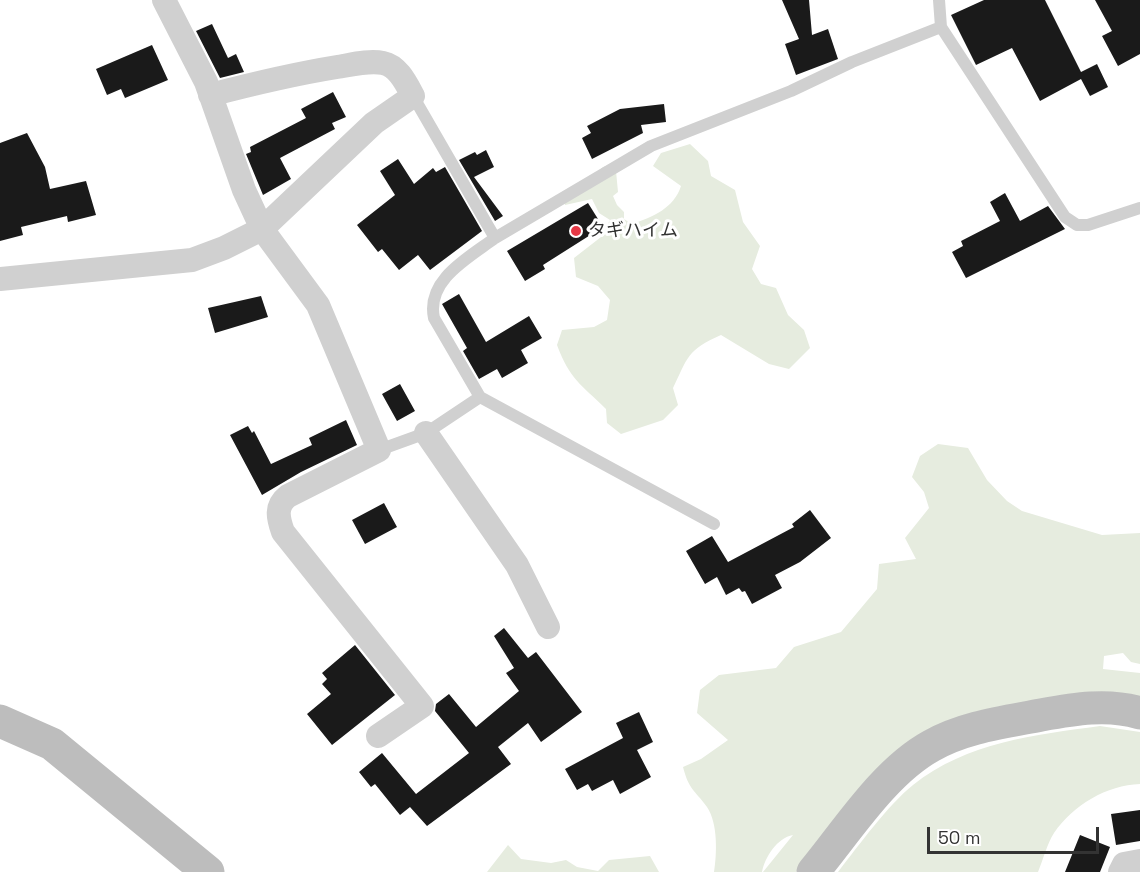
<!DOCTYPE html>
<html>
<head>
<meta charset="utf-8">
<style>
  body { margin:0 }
  #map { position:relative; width:1140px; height:872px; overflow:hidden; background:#fff; font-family:"Space Grotesk",sans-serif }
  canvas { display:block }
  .scale { position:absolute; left:927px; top:827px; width:172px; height:27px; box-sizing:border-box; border:3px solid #333; border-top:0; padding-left:8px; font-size:18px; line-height:21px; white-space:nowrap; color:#333; -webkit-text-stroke:4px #fff; paint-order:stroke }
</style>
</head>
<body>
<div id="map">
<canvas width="1140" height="872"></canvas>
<div class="scale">50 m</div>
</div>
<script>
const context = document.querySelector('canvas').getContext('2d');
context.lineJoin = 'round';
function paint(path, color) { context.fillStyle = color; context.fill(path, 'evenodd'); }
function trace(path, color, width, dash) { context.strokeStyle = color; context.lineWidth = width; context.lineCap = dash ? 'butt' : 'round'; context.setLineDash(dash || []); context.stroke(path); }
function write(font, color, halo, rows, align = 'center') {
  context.font = font + ' "Space Grotesk","Noto Sans JP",sans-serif'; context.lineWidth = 6; context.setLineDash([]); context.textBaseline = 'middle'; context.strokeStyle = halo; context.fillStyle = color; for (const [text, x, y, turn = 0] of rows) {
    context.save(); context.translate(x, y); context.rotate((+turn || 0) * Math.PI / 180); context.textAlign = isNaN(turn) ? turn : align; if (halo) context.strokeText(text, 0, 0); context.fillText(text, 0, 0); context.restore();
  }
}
const green = new Path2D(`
  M690,144L708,161L711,176L735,190L743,222L760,246L752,269L761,284L776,288L788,315L804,330L810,348L789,369L769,364L721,335C687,350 688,357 673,388L678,405L663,420L621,434L607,423L606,409C581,384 570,380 557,345L562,330L594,327L607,320L610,300L598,286L576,277L574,258L601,237L610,220L599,213L592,199L565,205L564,201L603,167L612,164L616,171L618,192L613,196L617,205L624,212V219L632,224C653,217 674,208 681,186L653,166L661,153Z
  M938,444L968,448L987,480L1007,501L1022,511L1102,535L1140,533V664L1131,662L1123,653L1104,656L1103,669L1140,673V699L883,765L796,872H763L793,835C777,838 765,857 762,872H714C717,854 718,823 707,807C694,789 689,790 683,767L701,759L728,740L697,713L700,690L719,675L776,668L794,647L841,632L877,589L879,564L916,559L905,538L929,508L924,492L912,477L920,456Z
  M1100,726L1140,732V784C1107,785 1073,805 1054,833C1047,844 1043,860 1038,872H838C859,845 888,805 913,785C967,742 1035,735 1100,726Z
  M508,845L521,859L551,863L566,860L577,867L598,871L609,860L650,856L659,872H487Z`);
const building = new Path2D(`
  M782,0H809L812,35L828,29L838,59L796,75L785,44L799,39Z
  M984,0H1045L1081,72L1097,64L1108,87L1090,96L1081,79L1040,101L1012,48L976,65L951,15Z
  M1095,0H1140V54L1118,66L1102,36L1112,31Z
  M212,24L228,58L236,54L244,72L220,78L196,31Z
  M152,45L168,80L125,98L121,89L107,95L96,69Z
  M333,92L346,117L332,123L335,129L280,158L291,179L263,195L246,154L251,152L250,147L306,118L301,109Z
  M664,104L666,122L641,125L643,133L592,159L582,138L591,133L587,126L620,109Z
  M27,133L45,167L50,189L86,181L96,215L68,222L67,216L21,227L23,235L0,241V143Z
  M486,150L494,167L474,177L503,216L495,221L459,160L475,152L477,155Z
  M398,159L414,184L433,168L436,172L445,167L482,231L430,270L418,255L399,270L382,249L378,252L357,225L395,195L380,171Z
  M1005,193L1020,221L1048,206L1065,229L966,278L952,252L963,246L961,241L1000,221L990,202Z
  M588,203L603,227L543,265L545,269L525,281L507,251Z
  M459,294L486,342L529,316L542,338L521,350L528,363L502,378L497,369L479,379L463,351L467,348L442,304Z
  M261,296L268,317L215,333L208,308Z
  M400,384L415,411L397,421L382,394Z
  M346,420L357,445L301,472L262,495L230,435L248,426L252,433L254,431L271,464L312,445L309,438Z
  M384,503L397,527L365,544L352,520Z
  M810,510L831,538L800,562L775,575L782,588L752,604L745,591L742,592L739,588L726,595L717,577L705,584L686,551L712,536L728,562L794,527L792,524Z
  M504,628L528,658L536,652L582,712L541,742L528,723L498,747L511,764L427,826L410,807L400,815L375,784L371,787L359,772L382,753L416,794L469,753L435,711L436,704L449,694L476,727L519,691L506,673L514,668L494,636Z
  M355,645L395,695L332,745L307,714L331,694L322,684L327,679L322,673Z
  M639,712L653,742L637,750L651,777L620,794L613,780L592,791L588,784L577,790L565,769L623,738L616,723Z
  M1140,810V841L1116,845L1111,814Z
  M1080,835L1110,847L1100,872H1065Z`);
const lane = new Path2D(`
  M941,27L1065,217L1077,225H1088L1140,208
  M413,96L495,238L651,146L791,91L852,62L941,27L939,0
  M480,397L434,318C426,280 468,258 495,238
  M379,450L426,433L480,397L714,524`);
const street = new Path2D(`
  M164,0L206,82L244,190L262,229L318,305L379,450L288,496C275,506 278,518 283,532L422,706L378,736
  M0,279L192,260L224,248L262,229L374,123L413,96C406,83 398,66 383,63C369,60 350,65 337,67C294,74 252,84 210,95
  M426,433L517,565L548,627
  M1120,872L1124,864L1140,861`);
const secondary = new Path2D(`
  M0,721L52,744L208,872
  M813,872C847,831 884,772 931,746C964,727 1005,722 1041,715C1074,709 1108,703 1140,713`);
const markers = [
  [576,231,6,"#e63946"]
];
const poiNames = [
  ["タギハイム",588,231]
];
paint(green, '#e6ecdf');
paint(building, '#1a1a1a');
trace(lane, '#d0d0d0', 12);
trace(street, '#d0d0d0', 24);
trace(secondary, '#bdbdbd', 33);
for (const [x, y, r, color] of markers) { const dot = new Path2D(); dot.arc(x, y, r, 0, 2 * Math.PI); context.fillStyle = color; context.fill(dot); trace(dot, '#fff', 2); }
write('18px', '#333', '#fff', poiNames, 'left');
</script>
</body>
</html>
